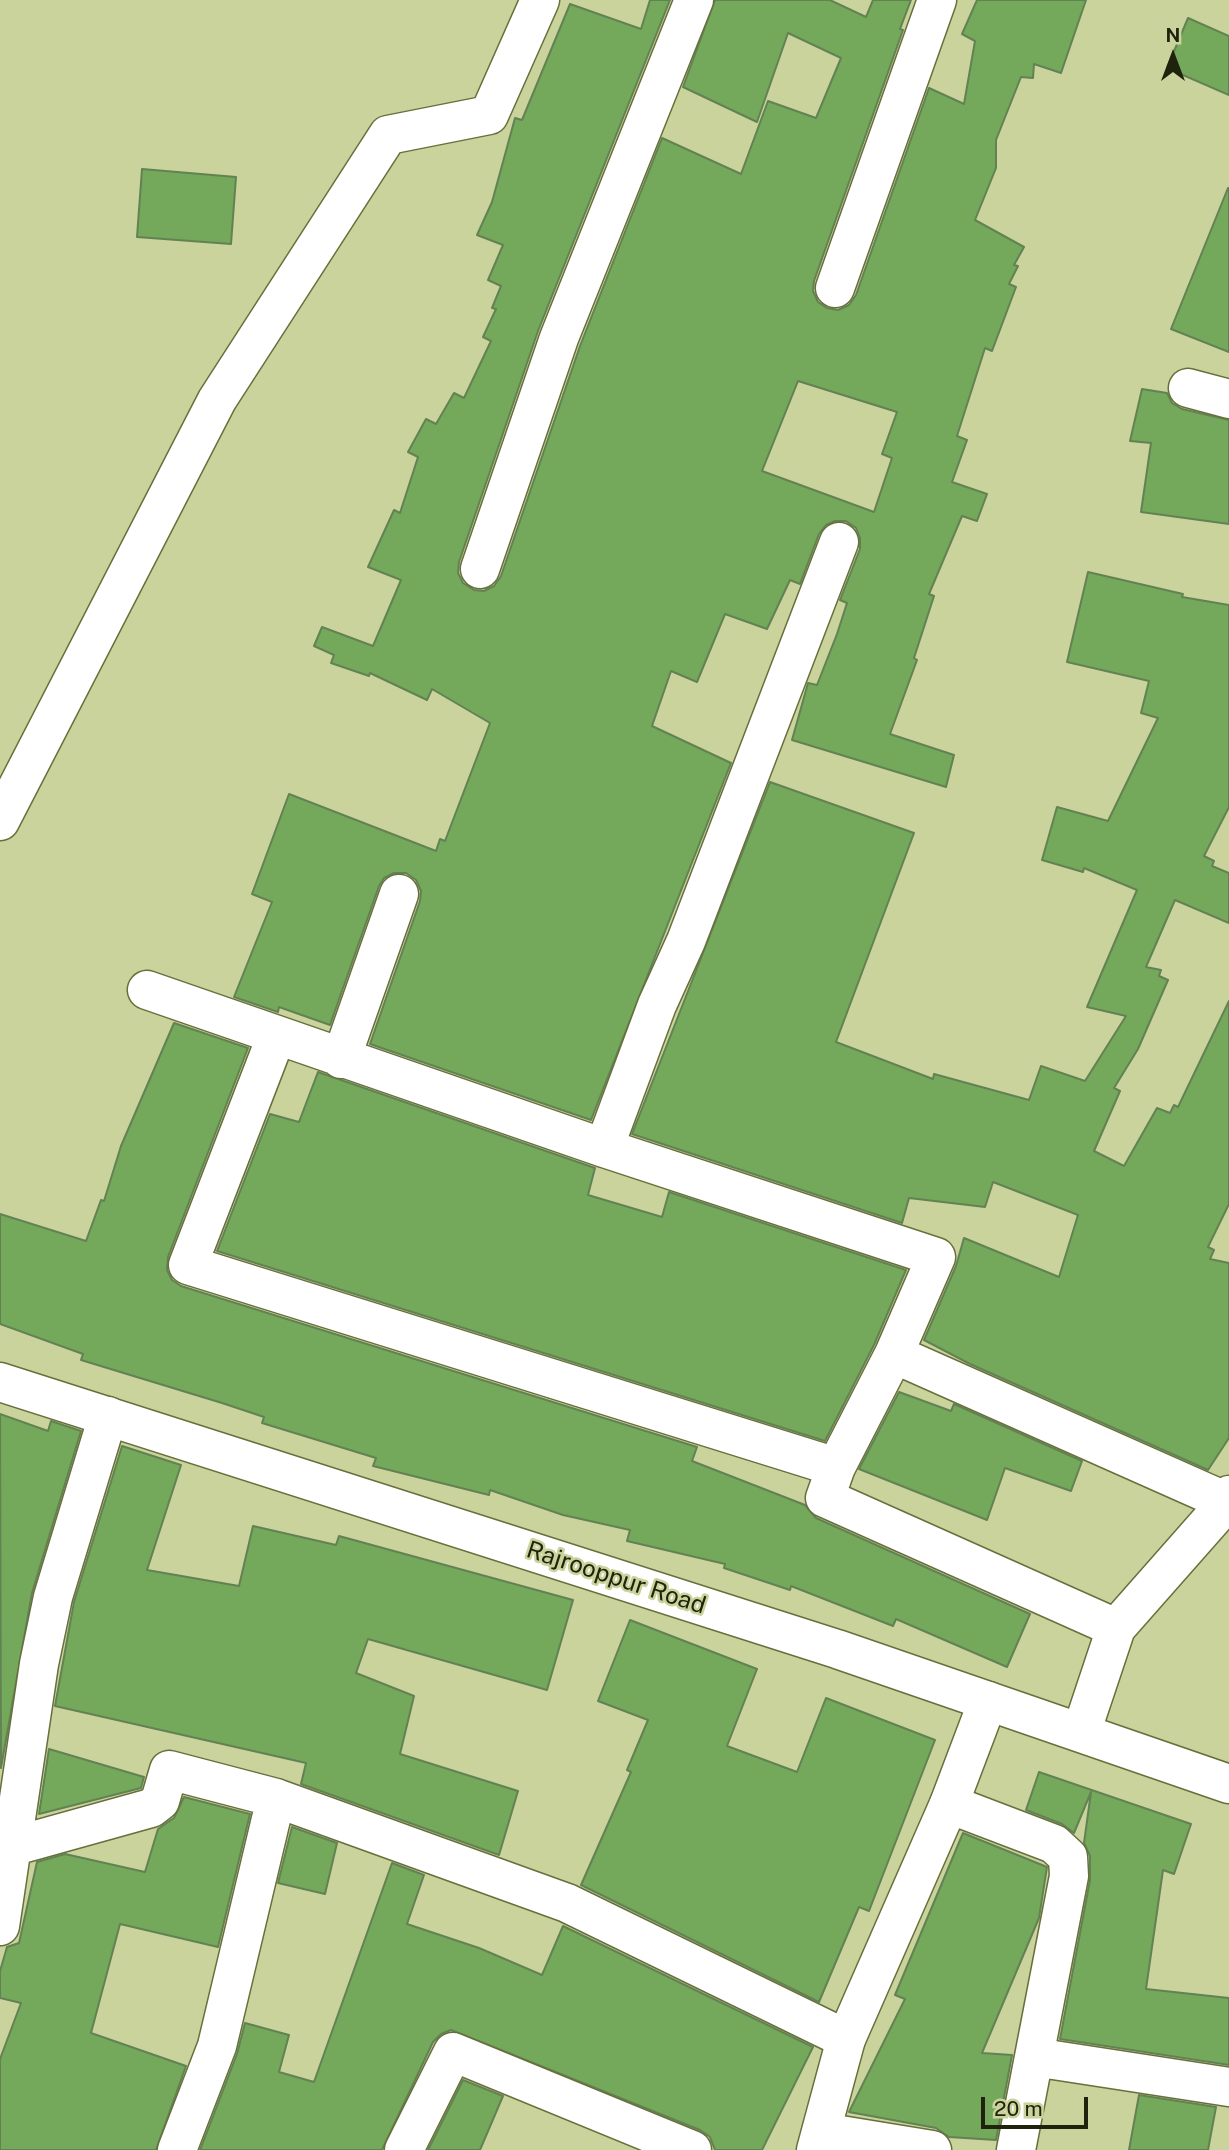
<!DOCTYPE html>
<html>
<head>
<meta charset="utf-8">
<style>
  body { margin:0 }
  #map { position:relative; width:1229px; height:2150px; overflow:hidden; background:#cad39b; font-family:"Public Sans",sans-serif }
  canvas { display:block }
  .north { position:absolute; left:1138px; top:21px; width:70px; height:70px; -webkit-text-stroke:5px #cad39b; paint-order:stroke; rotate:0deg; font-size:19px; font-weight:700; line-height:28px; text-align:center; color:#1f220c }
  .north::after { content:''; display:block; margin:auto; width:24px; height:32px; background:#1f220c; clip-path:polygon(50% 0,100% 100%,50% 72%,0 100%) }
  .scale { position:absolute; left:981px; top:2097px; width:107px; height:32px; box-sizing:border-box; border:4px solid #1f220c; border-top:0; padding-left:9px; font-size:21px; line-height:24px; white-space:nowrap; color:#1f220c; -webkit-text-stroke:5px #cad39b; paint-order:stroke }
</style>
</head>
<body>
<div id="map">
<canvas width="1229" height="2150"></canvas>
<div class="north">N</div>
<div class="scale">20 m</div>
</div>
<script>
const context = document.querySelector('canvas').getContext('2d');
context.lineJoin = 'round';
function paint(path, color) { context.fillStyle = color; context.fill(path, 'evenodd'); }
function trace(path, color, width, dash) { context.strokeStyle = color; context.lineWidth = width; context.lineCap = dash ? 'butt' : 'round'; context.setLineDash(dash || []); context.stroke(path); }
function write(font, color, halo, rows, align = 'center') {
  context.font = font + ' "Public Sans",sans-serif'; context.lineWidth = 5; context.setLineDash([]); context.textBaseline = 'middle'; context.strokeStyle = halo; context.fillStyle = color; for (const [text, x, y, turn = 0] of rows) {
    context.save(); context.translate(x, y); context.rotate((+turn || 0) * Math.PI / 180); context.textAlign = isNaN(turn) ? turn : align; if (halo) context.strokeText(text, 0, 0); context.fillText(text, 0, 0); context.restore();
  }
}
const building = new Path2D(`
  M650,0H670L538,331L459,562L458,573L463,583L474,590L484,591L494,586L501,576L580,346L662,138L741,174L768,101L816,118L841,58L788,33L757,122L683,87L715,0H830L866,17L873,0H911L900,29L903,30L814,281L813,291L818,302L827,308L838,310L849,305L856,295L929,88L964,104L975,41L962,34L977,0H1086L1061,73L1034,64L1033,78L1021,77L996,140V168L975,220L1024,247L1014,265L1018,266L1009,284L1016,287L992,351L985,348L957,436L967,440L952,482L987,494L977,521L962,516L929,594L934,596L914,658L917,660L890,734L954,755L946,787L792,740L808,683L817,685L837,634L847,603L840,600L860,549V538L856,528L846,521H835L826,525L819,534L800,584L790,580L767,629L725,614L697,682L671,671L652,726L731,763L591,1120L370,1044L420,901L421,891L416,880L406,873H394L384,878L379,886L330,1025L279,1007L278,1012L234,997L272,902L252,894L289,794L436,851L440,839L445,841L490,723L432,689L427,700L370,673L369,676L331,663L334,655L314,646L322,627L373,646L401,580L368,567L394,510L400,513L418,457L408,452L426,419L436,424L454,393L464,398L491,341L483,337L496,309L492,308L501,286L488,280L503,245L477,235L492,202L515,118L522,120L570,4L641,29ZM798,381L897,412L882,454L892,458L874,512L762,471Z
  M1188,18L1229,36V95L1167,68Z
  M142,169L236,177L231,244L137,237Z
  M1228,188H1229V352L1171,329Z
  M1142,389L1167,393L1172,403L1182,409L1229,420V524L1141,512L1151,443L1130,441Z
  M1088,572L1183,594L1182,597L1229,605V807L1204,856L1214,861L1212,866L1229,873V923L1175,900L1146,967L1161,970L1159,976L1168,980L1138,1049L1114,1088L1120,1091L1094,1151L1124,1166L1157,1108L1170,1113L1174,1105L1178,1107L1229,1001V1204L1208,1247L1214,1250L1210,1259L1229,1263V1438L1208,1470L970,1364L924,1340L956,1266L964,1238L1059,1277L1078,1215L993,1182L985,1207L909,1198L902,1223L632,1134L770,782L914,833L836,1042L933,1079L934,1074L1029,1100L1041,1066L1085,1081L1126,1016L1087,1007L1137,890L1084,868L1083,872L1042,860L1057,807L1108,821L1158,718L1141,713L1149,681L1067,662Z
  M174,1023L248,1048L168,1257L167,1270L172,1280L181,1286L697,1447L692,1461L805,1505L816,1518L1030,1614L1007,1667L896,1619L893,1626L791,1586L790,1590L724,1568L725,1564L627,1541L630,1530L563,1515L490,1490L489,1495L373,1466L376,1458L262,1423L264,1417L222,1403L81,1360L83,1354L0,1324V1214L86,1241L101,1200L104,1201L121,1146Z
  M318,1072L595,1168L588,1195L662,1217L669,1192L906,1270L874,1345L825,1441L217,1251L270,1114L299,1122Z
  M899,1392L951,1411L954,1404L1082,1461L1071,1491L1005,1468L987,1520L859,1469Z
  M0,1414L48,1431L51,1421L81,1431L32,1593L1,1768Z
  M122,1446L181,1465L147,1570L239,1586L253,1526L336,1545L339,1536L573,1600L547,1690L368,1639L356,1673L414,1696L400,1754L518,1791L499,1855L301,1784L306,1763L55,1706L74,1602Z
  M630,1620L757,1669L727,1746L797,1772L826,1698L935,1740L869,1911L859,1907L819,2002L581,1885L631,1772L627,1770L648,1720L598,1701Z
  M49,1749L144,1777L141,1788L39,1814Z
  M1039,1772L1191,1824L1174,1874L1163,1870L1146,1989L1229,1998V2065L1060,2039L1090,1880V1856L1084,1843L1091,1792L1074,1833L1062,1824L1026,1810Z
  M184,1797L250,1814L218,1947L120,1924L91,2033L186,2066L156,2150H0V2059L21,2003L0,1998V1971L7,1947L19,1943L37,1862L65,1854L145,1872L158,1829L174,1818Z
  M292,1827L337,1843L325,1894L278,1883Z
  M963,1833L1047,1867L1039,1918L982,2053L1012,2055L996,2140L949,2137L936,2128L849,2112L905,1999L895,1995Z
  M392,1863L424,1875L407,1924L479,1948L542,1975L563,1926L813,2047L762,2150H715L710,2137L700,2130L451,2030L441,2034L433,2042L382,2150H200L237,2054L245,2023L289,2035L279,2072L314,2082Z
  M463,2080L503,2096L480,2150H428Z
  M1139,2095L1216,2107L1208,2150H1129Z`);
const minor = new Path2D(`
  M835,288L937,0
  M1188,388L1229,399
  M480,569L559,338L694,0
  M0,821L217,400L388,135L489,115L540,0
  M147,990L604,1148L936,1257L894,1354L836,1467L825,1498L1116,1628
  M276,1037L188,1265L836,1467
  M341,1059L399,894
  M604,1148L657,1005L686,941L839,542
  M894,1354L1227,1502
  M988,1701L1229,1784
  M1081,1733L1116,1628L1227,1502L1229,1495
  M949,1804L1054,1844L1068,1857L1069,1876L1016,2150
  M0,1850L151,1808L160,1801L169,1770L276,1798
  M0,1926L39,1664L53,1597L108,1416
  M1034,2057L1229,2087
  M822,2132L932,2150
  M177,2150L217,2046L276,1798L567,1903L846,2039
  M404,2150L453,2052L692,2150`);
const major = new Path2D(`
  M0,1382L837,1649L988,1701L949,1804L846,2039L816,2150`);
const streetNames = [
  ["Rajrooppur Road",616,1578,18]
];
paint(building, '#74a85b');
trace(building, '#638254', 2);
trace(minor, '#676f3b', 41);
trace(major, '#676f3b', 41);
trace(minor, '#fff', 38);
trace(major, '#fff', 38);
write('24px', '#1f220c', '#cad39b', streetNames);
</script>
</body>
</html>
